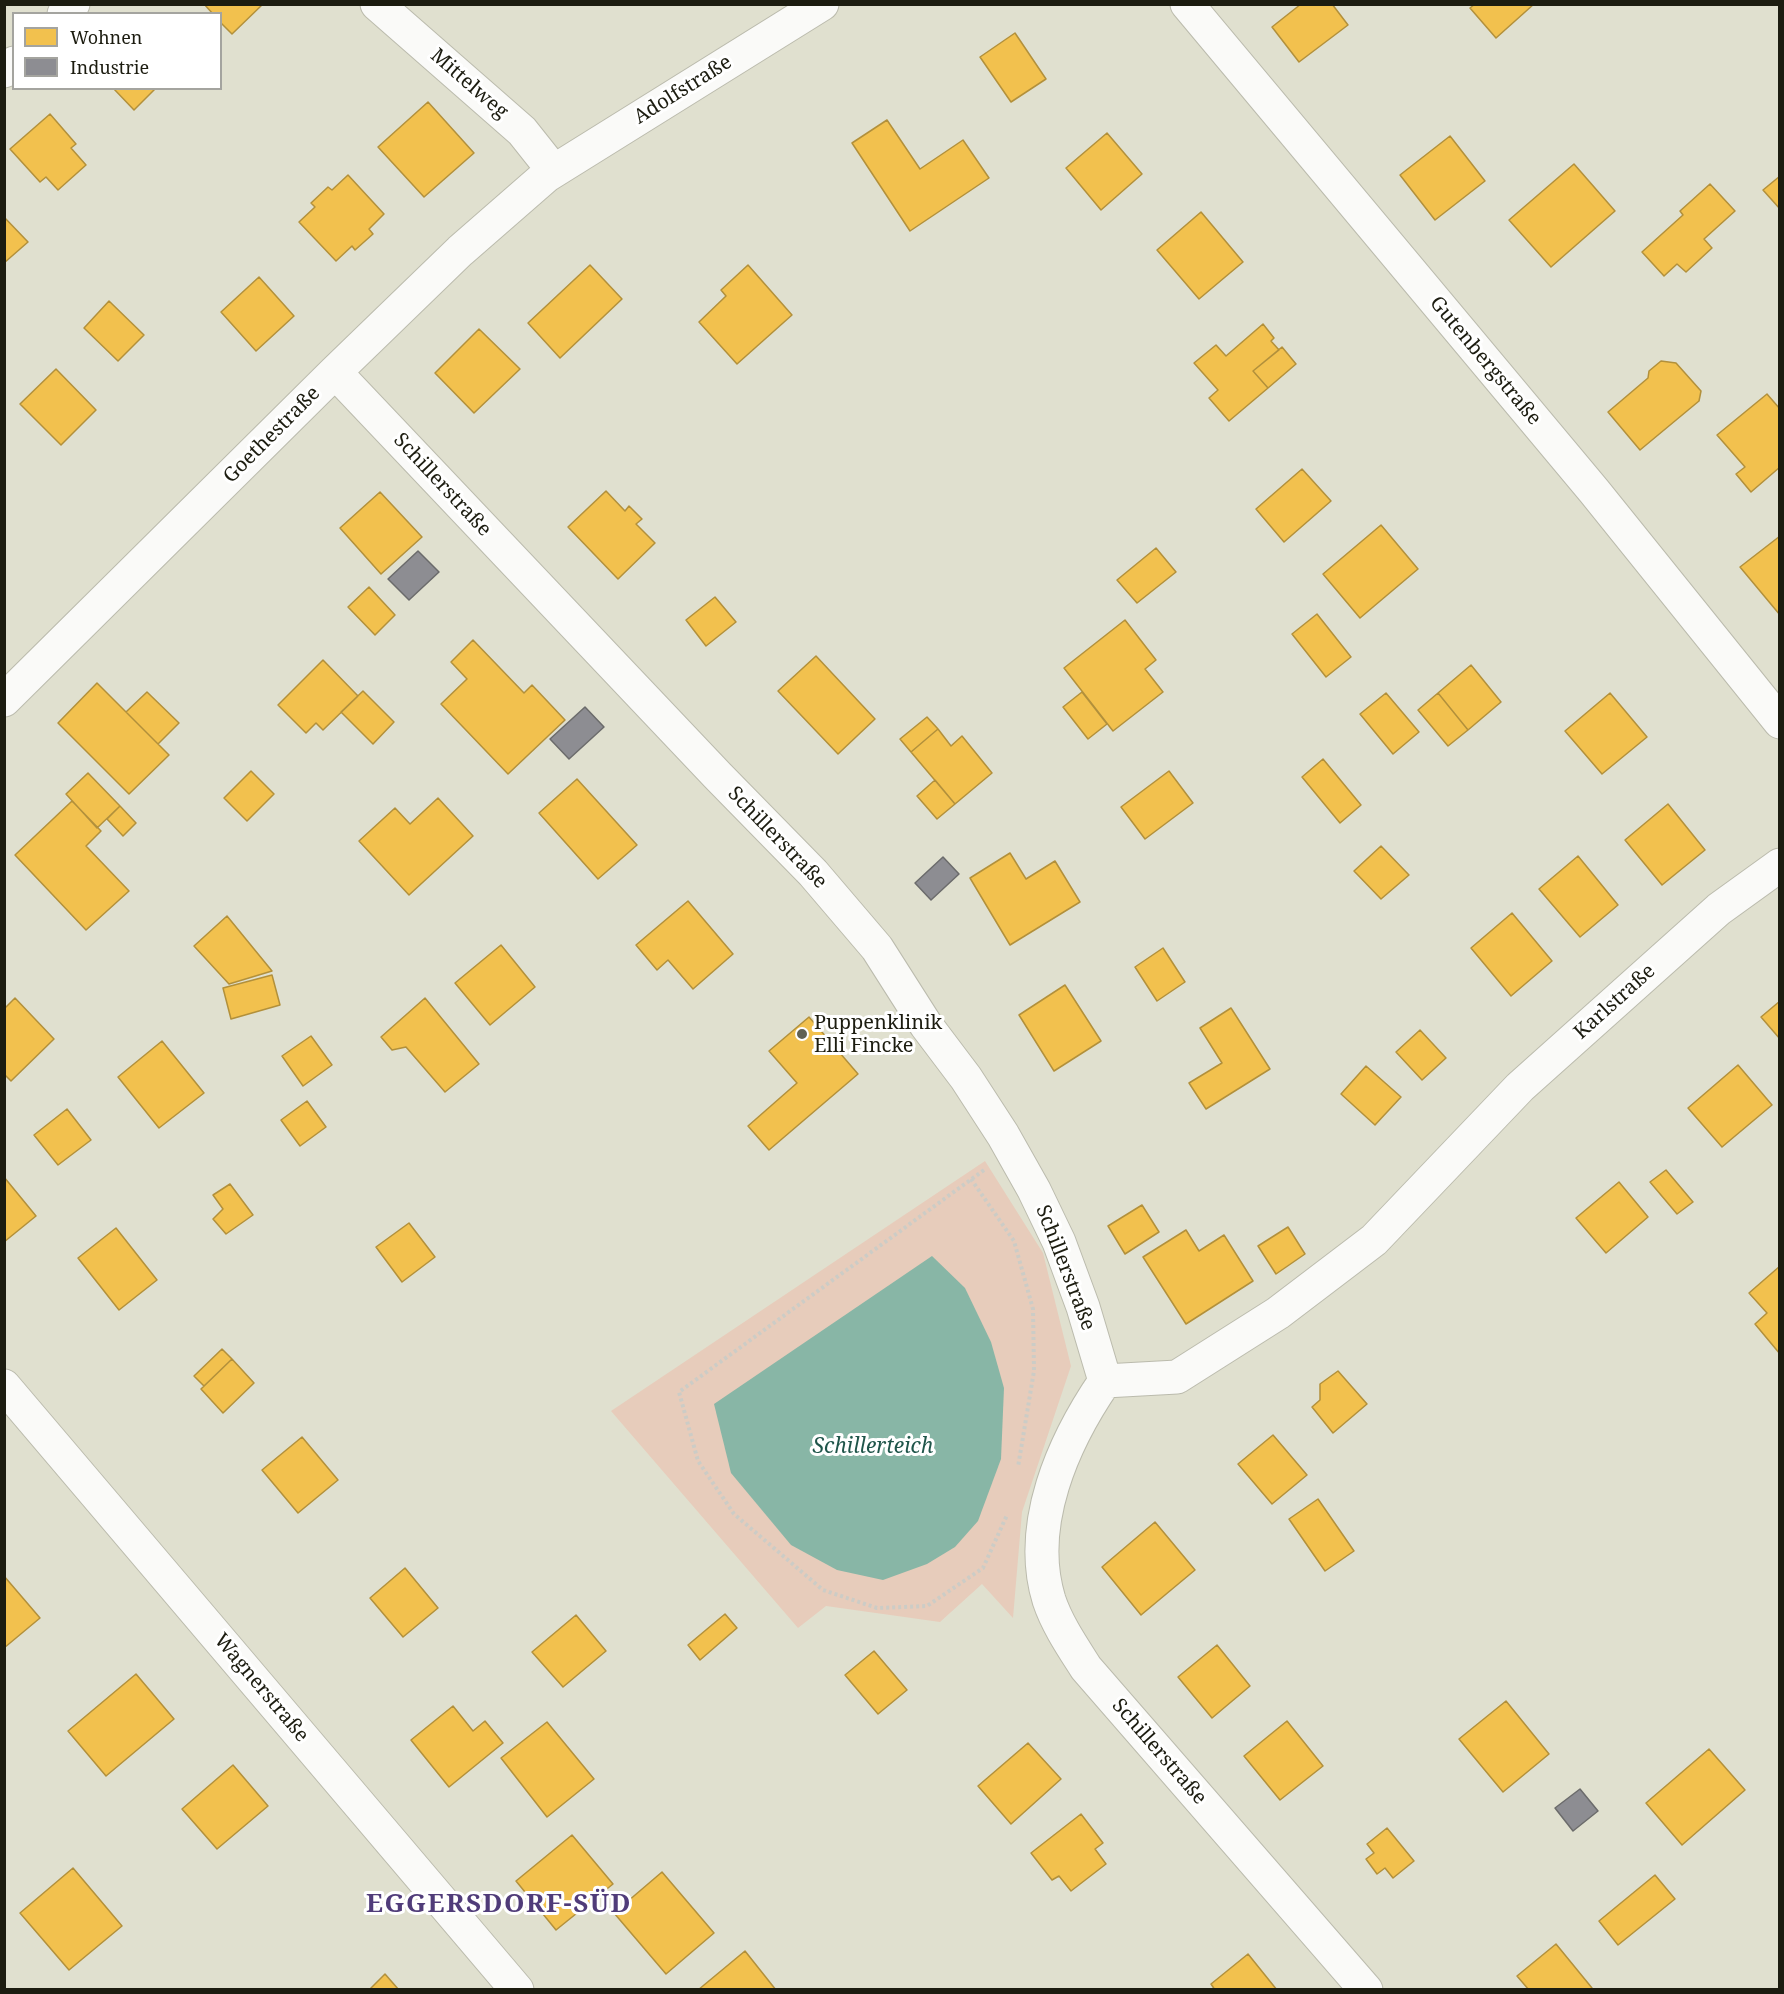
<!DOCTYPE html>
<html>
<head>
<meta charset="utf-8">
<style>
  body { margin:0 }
  #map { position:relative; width:1784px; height:1994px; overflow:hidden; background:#e0e0cf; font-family:"Noto Serif",serif }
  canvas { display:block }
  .frame { position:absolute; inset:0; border:6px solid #1c1c10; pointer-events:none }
  .legend { position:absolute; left:12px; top:12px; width:210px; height:78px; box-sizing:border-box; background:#fff; border:2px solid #a4a49f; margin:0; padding:8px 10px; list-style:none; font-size:18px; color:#1c1c10 }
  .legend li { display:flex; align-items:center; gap:12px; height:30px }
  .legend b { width:30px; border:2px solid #a4a49f }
</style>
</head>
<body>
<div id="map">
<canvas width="1784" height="1994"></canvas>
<div class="frame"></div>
<ul class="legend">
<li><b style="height:16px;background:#f2c14e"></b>Wohnen</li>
<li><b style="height:16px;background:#8d8d92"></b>Industrie</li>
</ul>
</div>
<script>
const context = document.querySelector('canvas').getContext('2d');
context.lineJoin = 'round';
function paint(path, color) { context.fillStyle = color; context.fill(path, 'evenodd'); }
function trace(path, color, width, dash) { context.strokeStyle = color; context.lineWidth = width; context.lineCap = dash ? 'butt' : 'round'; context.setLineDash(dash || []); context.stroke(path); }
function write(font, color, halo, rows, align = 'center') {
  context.font = font + ' "Noto Serif",serif'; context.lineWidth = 6; context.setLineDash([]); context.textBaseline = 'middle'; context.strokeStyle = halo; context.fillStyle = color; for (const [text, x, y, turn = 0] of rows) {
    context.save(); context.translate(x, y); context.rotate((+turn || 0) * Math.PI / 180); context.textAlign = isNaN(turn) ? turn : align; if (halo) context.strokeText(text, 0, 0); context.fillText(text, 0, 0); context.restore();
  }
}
const green = new Path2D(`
  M985,1161L1043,1253L1071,1366L1022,1512L1013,1618L982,1584L940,1622L826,1606L798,1628L611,1411Z`);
const water = new Path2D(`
  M932,1256L965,1288L991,1342L1004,1388L1001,1459L978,1521L955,1547L927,1564L883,1580L837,1570L791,1545L731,1473L714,1404Z`);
const homes = new Path2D(`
  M204,4H263L232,34L220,22V14H213Z
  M1301,4H1332L1348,25L1299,62L1272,27Z
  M1475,4H1534L1496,38L1470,8Z
  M1015,33L1046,79L1011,102L980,57Z
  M113,88H156L134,110Z
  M428,102L474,153L424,197L378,147Z
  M50,114L76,144L71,148L86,165L58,190L46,177L40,182L10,149Z
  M887,120L920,169L963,140L989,178L910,231L852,143Z
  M1107,133L1142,174L1101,210L1066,168Z
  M1450,136L1485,181L1435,220L1400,175Z
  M1574,164L1615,211L1551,267L1509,220Z
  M348,175L384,214L369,229L373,234L355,250L352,246L336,261L299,222L315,207L311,203L328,187L332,190Z
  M1780,176V209L1763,190Z
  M1710,184L1735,211L1704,239L1712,248L1686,272L1677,264L1664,276L1642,252L1683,215L1680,211Z
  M1201,212L1243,262L1199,299L1157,250Z
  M4,217L28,242L4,263Z
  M590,265L622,299L560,358L528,323Z
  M748,265L792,315L737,364L699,322L726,296L721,290Z
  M259,277L294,316L256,351L221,312Z
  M109,301L144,335L118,361L84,328Z
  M1263,324L1274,338L1271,341L1279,350L1253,371L1268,388L1229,421L1209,398L1218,390L1194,363L1216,345L1226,356Z
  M479,329L520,369L474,413L435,373Z
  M1282,347L1296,364L1268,388L1253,371Z
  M1661,361L1676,363L1701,391L1699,401L1640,450L1608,412L1648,378L1649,371Z
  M56,369L96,410L61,445L20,404Z
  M1767,394L1780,409V467L1751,492L1736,474L1745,467L1717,435Z
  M1302,469L1331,501L1284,542L1256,509Z
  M606,491L625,511L629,506L642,519L636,524L655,543L618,579L568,527Z
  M380,492L422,537L381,574L340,528Z
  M1381,525L1418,569L1360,618L1323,574Z
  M1780,536V615L1740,567Z
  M1156,548L1176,572L1137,603L1117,580Z
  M369,587L395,615L375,635L348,607Z
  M715,597L736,622L706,646L686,620Z
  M1317,614L1351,657L1326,677L1292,634Z
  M1125,620L1156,660L1145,669L1163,692L1113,731L1064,668Z
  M473,640L524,693L532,685L565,720L508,774L441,704L467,679L451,662Z
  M816,656L875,719L838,754L778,691Z
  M323,660L358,696L323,730L316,723L306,733L278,705Z
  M1471,665L1501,702L1468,730L1438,693Z
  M97,683L169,755L129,794L58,723Z
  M363,691L394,722L373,744L341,712Z
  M147,692L179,723L158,744L126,712Z
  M1082,692L1107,724L1088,739L1063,707Z
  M1386,693L1419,732L1393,754L1360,714Z
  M1438,693L1468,730L1448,746L1418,710Z
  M1610,693L1647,737L1602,774L1565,731Z
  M927,717L938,729L911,752L900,739Z
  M938,729L951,746L962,736L992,773L955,804L911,752Z
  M1323,759L1361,805L1340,823L1302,777Z
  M251,771L274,794L247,821L224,798Z
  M1169,771L1193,803L1145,839L1121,807Z
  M88,773L120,806L97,828L66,794Z
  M577,779L637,845L598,879L539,813Z
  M935,780L955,804L937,819L917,796Z
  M438,798L473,836L409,895L359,841L395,808L410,824Z
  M72,801L101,831L86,846L129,891L86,930L15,855Z
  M1668,804L1705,850L1662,885L1625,840Z
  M120,806L136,823L123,836L107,819Z
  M1381,846L1409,875L1381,899L1354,871Z
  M1010,853L1026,879L1055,861L1080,902L1010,945L970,878Z
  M1578,856L1618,905L1580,937L1539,889Z
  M688,901L733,954L693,989L668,960L657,970L636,945Z
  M1512,913L1552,961L1511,996L1471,948Z
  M227,916L272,971L229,984L194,946Z
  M501,945L535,987L490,1025L455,983Z
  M1163,948L1185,982L1157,1001L1135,967Z
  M272,975L280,1005L231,1019L223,988Z
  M1065,985L1101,1041L1054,1071L1019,1015Z
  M15,998L54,1039L11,1081L4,1074V1009Z
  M425,998L479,1064L445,1092L406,1047L392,1050L381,1037Z
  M1780,1001V1039L1761,1017Z
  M1231,1008L1270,1069L1206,1109L1189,1083L1222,1063L1200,1028Z
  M809,1017L858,1074L769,1150L748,1126L797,1083L769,1051Z
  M1420,1030L1446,1058L1422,1080L1396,1052Z
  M311,1036L332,1065L303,1086L282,1056Z
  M162,1041L204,1093L159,1128L118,1077Z
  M1738,1065L1772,1105L1722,1147L1688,1108Z
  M1366,1066L1401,1097L1375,1125L1341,1094Z
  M307,1101L326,1127L300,1146L281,1120Z
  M67,1109L91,1140L58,1165L34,1135Z
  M1666,1170L1693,1202L1677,1214L1650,1182Z
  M4,1177L36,1216L4,1242Z
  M1619,1182L1648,1217L1606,1253L1576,1218Z
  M230,1184L253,1215L226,1234L213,1219L223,1209L213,1195Z
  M1142,1205L1159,1232L1125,1254L1108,1226Z
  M409,1223L435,1257L402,1282L376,1247Z
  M1288,1227L1305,1254L1276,1274L1258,1246Z
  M116,1228L157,1280L119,1310L78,1258Z
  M1186,1230L1199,1251L1224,1235L1253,1281L1186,1324L1143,1257Z
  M1780,1266V1354L1755,1324L1767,1313L1749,1293Z
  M222,1349L232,1359L204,1386L194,1376Z
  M232,1359L254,1383L223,1413L201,1389Z
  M1338,1371L1367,1404L1333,1433L1312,1407L1320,1400V1384Z
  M1273,1435L1307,1475L1272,1504L1238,1464Z
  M302,1437L338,1480L298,1513L262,1470Z
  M1318,1499L1354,1551L1325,1571L1289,1519Z
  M1155,1522L1195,1570L1141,1615L1102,1567Z
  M405,1568L438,1608L403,1637L370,1598Z
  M4,1576L40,1618L4,1648Z
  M725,1614L737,1628L700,1660L688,1645Z
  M576,1615L606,1651L563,1687L532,1652Z
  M1217,1645L1250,1686L1212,1718L1178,1677Z
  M874,1651L907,1690L878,1714L845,1675Z
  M136,1674L174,1719L106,1776L68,1731Z
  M1506,1701L1549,1754L1503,1792L1459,1739Z
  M453,1706L473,1731L485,1721L503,1743L449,1787L411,1740Z
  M1287,1721L1323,1766L1280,1800L1244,1756Z
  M547,1722L594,1779L547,1817L501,1758Z
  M1028,1743L1061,1779L1011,1824L978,1786Z
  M1709,1749L1745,1790L1682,1845L1646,1803Z
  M233,1765L268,1806L217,1849L182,1809Z
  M1081,1814L1103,1843L1095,1849L1106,1864L1071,1891L1059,1876L1052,1880L1031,1853Z
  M1387,1828L1414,1861L1393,1878L1385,1868L1377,1874L1366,1859L1374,1853L1367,1844Z
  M572,1835L613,1884L556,1930L516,1881Z
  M73,1868L122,1926L69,1970L20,1913Z
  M662,1872L714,1933L666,1974L614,1913Z
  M1655,1875L1675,1899L1618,1945L1599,1921Z
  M1556,1944L1592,1988L1591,1990H1529L1517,1976Z
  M745,1951L776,1990H698Z
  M1248,1954L1277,1990H1215L1211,1984Z
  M385,1974L399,1990H369Z`);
const industry = new Path2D(`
  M418,551L439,572L409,600L388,579Z
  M585,707L604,727L569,759L550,739Z
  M943,857L959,874L931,900L915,883Z
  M1580,1789L1598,1811L1573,1831L1555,1808Z`);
const path = new Path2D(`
  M984,1170L679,1392L698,1461L734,1514L823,1590L877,1608L927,1606L983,1568L1007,1515
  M971,1179L1014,1241L1033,1309L1034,1371L1018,1467`);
const minor = new Path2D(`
  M377,4L522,131L553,170
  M1187,4L1594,491L1780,722
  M64,14L73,4
  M4,71L14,63
  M335,372L718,776L813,873L877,948L926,1025L966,1078L1003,1135L1034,1190L1059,1242L1083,1307L1105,1381
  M4,700L335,372L460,251L546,176L822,4
  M1105,1381L1177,1377L1278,1313L1374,1240L1520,1087L1719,909L1780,865
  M1105,1381C1063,1442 1026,1525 1049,1600C1057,1624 1072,1646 1086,1668L1366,1990
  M4,1386L517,1990`);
const markers = [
  [802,1034,6,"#616153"]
];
const streetNames = [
  ["Mittelweg",469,84,41],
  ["Adolfstraße",683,90,-32],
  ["Gutenbergstraße",1485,361,50],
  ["Goethestraße",272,435,-45],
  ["Schillerstraße",442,485,47],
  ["Schillerstraße",777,838,46],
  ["Karlstraße",1615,1002,-42],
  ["Schillerstraße",1065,1268,69],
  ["Wagnerstraße",261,1688,50],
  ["Schillerstraße",1159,1752,49]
];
const poiNames = [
  ["Puppenklinik",814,1023],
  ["Elli Fincke",814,1046]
];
const waterNames = [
  ["Schillerteich",873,1447]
];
const districtNames = [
  ["EGGERSDORF-SÜD",499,1905]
];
paint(green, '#e7ccbb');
paint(water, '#88b6a6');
paint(homes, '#f2c14e');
trace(homes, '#b2903b', 1.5);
paint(industry, '#8d8d92');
trace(industry, '#6b6b6b', 1.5);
trace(minor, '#bbbbad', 35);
trace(path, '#ccccc6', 4, [3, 3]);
trace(minor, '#fafaf8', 33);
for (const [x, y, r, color] of markers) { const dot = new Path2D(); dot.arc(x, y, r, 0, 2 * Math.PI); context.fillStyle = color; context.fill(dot); trace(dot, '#fff', 2); }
write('20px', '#1c1c10', '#fff', streetNames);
write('20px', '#1c1c10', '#fff', poiNames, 'left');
write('italic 21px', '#1f554a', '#fff', waterNames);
context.letterSpacing = '1.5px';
write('bold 26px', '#503c79', '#fff', districtNames);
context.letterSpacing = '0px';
</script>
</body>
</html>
